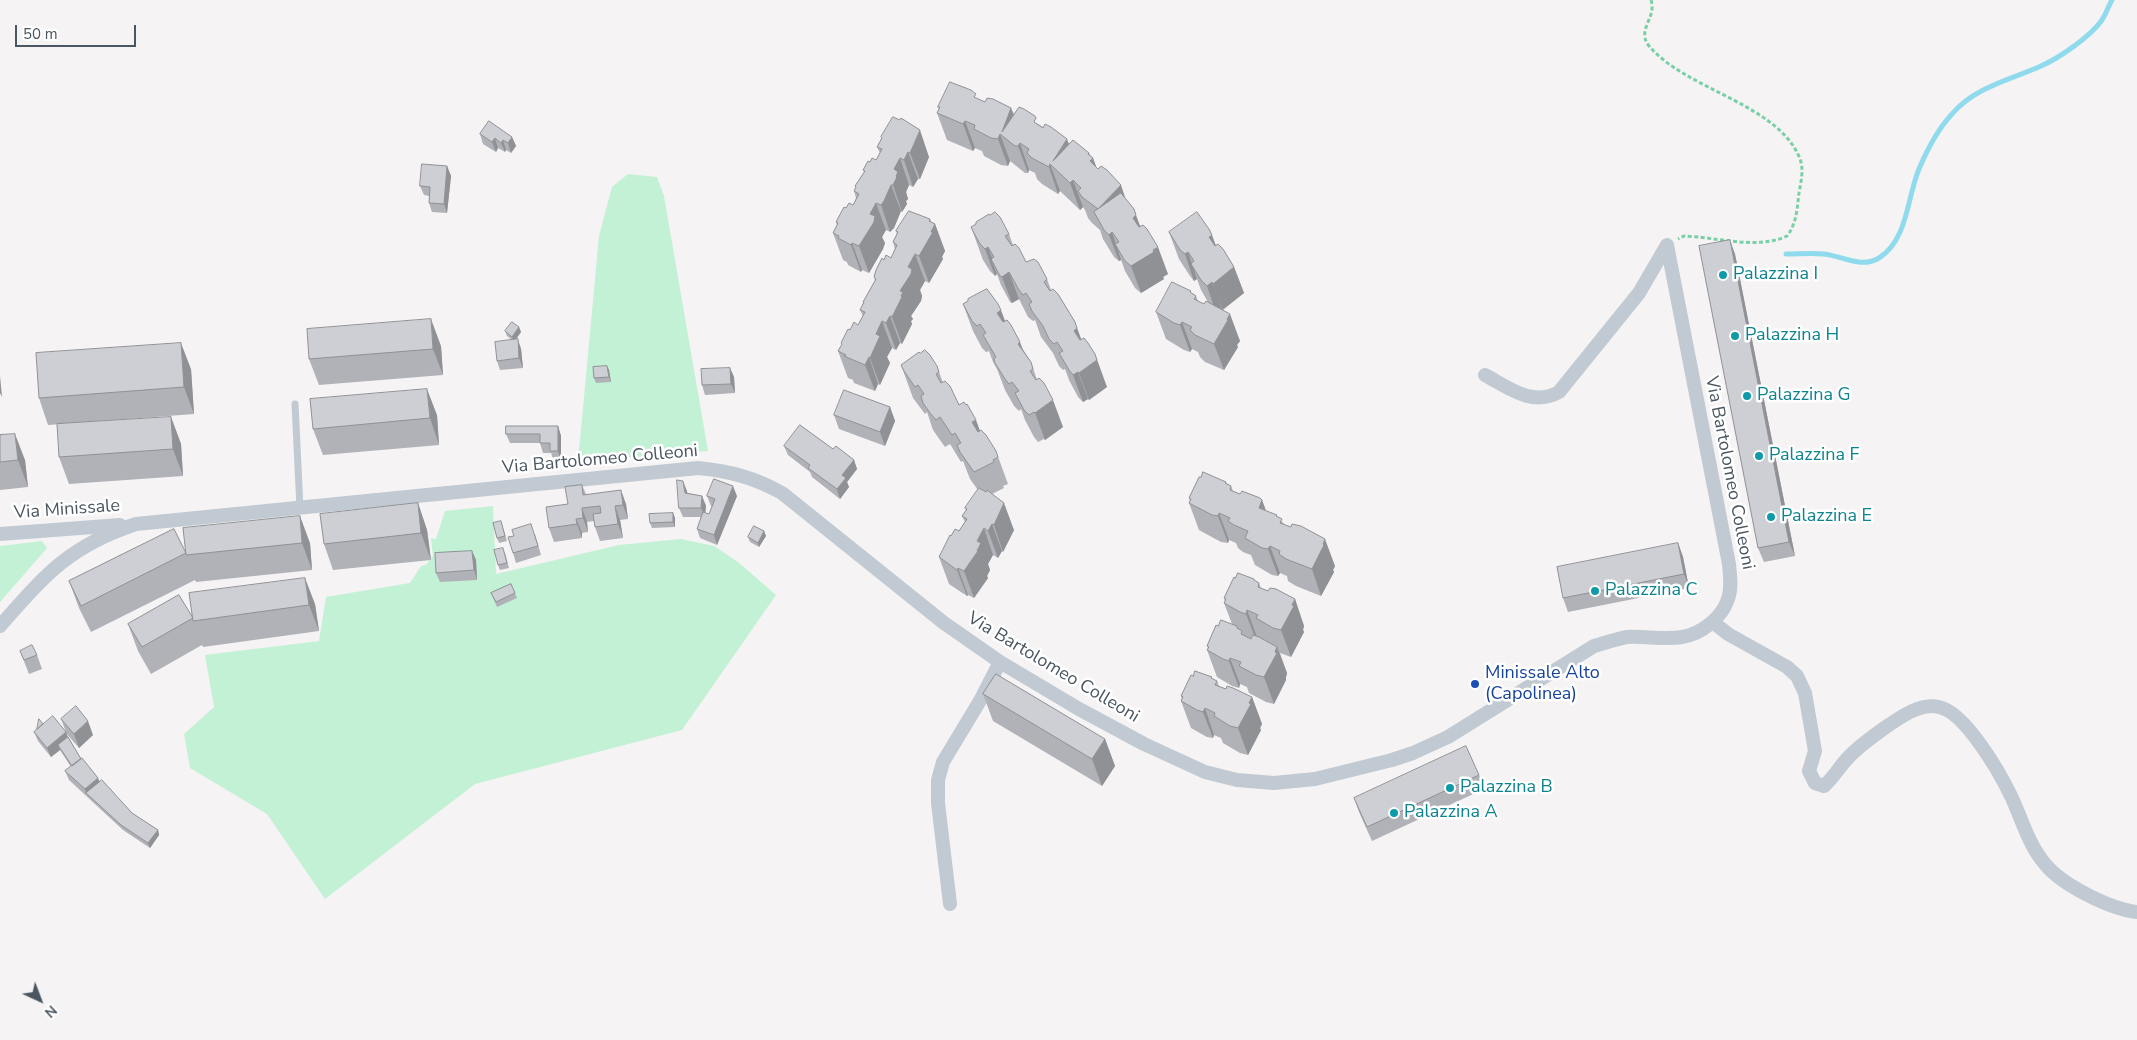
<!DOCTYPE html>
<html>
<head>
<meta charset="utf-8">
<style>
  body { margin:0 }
  #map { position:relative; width:2137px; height:1040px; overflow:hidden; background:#f5f3f3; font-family:"Nunito Sans",sans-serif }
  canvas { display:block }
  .north { position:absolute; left:15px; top:975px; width:50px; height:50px; -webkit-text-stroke:4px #fff; paint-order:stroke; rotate:137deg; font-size:14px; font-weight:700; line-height:20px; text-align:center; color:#4a5661 }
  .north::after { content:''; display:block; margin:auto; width:18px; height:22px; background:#4a5661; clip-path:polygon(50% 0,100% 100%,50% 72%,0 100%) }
  .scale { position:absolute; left:15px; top:25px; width:121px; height:22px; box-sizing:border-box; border:2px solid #4a5661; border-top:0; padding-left:6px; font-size:15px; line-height:18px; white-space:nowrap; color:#4a5661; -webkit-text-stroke:4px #fff; paint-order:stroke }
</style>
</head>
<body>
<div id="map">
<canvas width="2137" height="1040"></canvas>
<div class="north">N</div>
<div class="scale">50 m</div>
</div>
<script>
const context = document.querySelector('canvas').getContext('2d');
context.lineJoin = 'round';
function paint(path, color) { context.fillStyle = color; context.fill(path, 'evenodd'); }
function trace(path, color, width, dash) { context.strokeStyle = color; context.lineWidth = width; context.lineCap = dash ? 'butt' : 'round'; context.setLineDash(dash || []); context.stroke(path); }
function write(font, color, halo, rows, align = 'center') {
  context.font = font + ' "Nunito Sans",sans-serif'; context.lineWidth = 5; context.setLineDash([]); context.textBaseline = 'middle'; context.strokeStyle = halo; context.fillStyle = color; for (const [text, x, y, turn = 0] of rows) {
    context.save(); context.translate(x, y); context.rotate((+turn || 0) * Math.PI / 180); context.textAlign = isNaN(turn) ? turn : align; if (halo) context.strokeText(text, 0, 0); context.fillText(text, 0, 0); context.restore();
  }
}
const green = new Path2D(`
  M628,174L657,177L664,196L708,451L578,462L599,236L612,187Z
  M493,506L496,574L619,545L681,539L714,546L738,562L776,595L682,730L475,784L325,899L267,814L190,768L184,734L214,707L205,655L319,641L326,597L410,583L421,566L426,565L433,556L431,538L436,539L445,511Z
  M42,541L47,548L0,602V546Z`);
const stream = new Path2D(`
  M1786,254C1799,254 1812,253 1824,254C1843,256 1861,269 1879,258C1908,240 1907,197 1919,169C1927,150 1938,129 1952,114C1975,87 2010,80 2041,66C2059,58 2090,37 2102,20C2106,14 2108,7 2112,0`);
const path = new Path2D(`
  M1651,0C1657,18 1636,30 1649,46C1686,90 1779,104 1800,159C1804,169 1801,182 1799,193C1797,208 1797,223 1787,236C1757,250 1716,237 1684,236L1678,239`);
const service = new Path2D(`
  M295,404L300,508`);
const minor = new Path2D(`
  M1485,375C1509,388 1532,407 1559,392L1639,293L1667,245
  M0,534L120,525
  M1713,622L1728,634L1787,667L1797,676L1805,693L1815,751L1809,771L1815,783L1824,786C1833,778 1838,769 1846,760C1858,746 1900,715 1917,709C1923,707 1932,705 1939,707C1965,712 2000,773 2011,796C2022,819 2028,844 2045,864C2062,885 2110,909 2137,912
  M0,626C45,575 69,546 136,524L698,468C730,471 755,478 782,493L944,623L1000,662L1079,709L1144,744L1205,772L1237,780L1274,783L1315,779L1392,760L1413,753L1448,737L1594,646C1605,643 1616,639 1627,637C1646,636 1664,640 1682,637C1701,634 1722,618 1728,599C1732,588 1730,575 1729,564L1667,245
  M950,904L938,803V780L943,762L981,699L1000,662`);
const wall = new Path2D(`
  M978,99L985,102L1011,108L1014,114L1038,124L1093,158L1096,167L1126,199L1140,226L1168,274L1163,277L1164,279L1141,293L1135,288L1125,271L1121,260L1119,261L1114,257L1103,239L1100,230L1092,223L1088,218L1085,210L1083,207L1080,210L1060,191L1058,194L1042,184L1037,179L1035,173L1029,170L1028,173H1025L1010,161L1008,166L1001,165L984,156L982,151L975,148L973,151L947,140L937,113L939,109L938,107Z
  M480,134L512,137L516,146L511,153L506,150L505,152L498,148L496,152L483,144Z
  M881,137L929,157L920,179H918L913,187L909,185L906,192L908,199L906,201L907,204L902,212L901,211L894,228L890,232L886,230L882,237L885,243L883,249L869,273L862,270L861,272L848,265L847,262L843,260L833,233L837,225L836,222L846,208L853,205L856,198L854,191L856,188L855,186L864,172L863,170L876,160L880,153L877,147L881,139Z
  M447,166L451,176L447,213L432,212L429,203V196L424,195L420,186Z
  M931,222L935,224L945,251L942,257L943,259L929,283L925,281L920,290L922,296L921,301L911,316L913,319L911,321L912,324L902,344L900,343L896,350L892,348L887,357L890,363L880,385L878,384L875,391L854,383L853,380L848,378L838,351L842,345L841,343L850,330L858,325L863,316L860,310L863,304V302L875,281L874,277L884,260L891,258L895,249L893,242L897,234L896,231Z
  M971,227L1009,234L1013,245L1026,262L1047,279L1051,290L1075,322L1081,339L1107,387L1089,400L1088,399L1083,402L1078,397L1069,380L1065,369L1063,370L1059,366L1053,353L1041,337L1035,320L1033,321L1028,317L1019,299L1012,303L1010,302L1001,285L997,274L995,276L990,271L983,260Z
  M1169,232L1216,246L1234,267L1244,293L1223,310L1240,341L1237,345L1238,347L1224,370L1205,362L1200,357L1198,352L1192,349L1190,352L1184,350L1166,339L1156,312L1192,293L1196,296L1198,301L1204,304L1208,302L1201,290L1197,279L1194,281L1190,276L1179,259Z
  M1735,254L1795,556L1764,562L1758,548Z
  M963,304L1005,321L1031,362L1037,380L1063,427L1045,440L1044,439L1038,442L1034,437L1025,420L1021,409L1019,411L1014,406L1005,390L997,369L993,362L989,351L986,352L982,348L973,331Z
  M519,327L521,332L516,340L521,349L523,368L500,370L497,361L512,340L507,336L505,331Z
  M441,346L443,375L319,385L309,359Z
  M901,365L937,366L943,383L980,431L996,451L1008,484L1003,486L1004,488L992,494L1014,530L1003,552L1002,551L998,558L993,555L988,564L990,570L987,576L988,578L974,598L968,595L967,596L949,584L939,557L951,536L959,531L965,522L962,516L966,510L965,508L978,490L970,479L963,461L961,462L950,444L945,447L940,440L933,430L927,412L925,414L913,398Z
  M607,366L609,370L611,382L596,383L594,378Z
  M730,368L734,377L735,393L705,395L702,385Z
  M191,369L194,414L48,425L39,398Z
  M890,407L895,421L885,446L839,429L834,415Z
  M437,415L439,445L323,455L313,429Z
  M171,417L181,444L183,476L69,484L59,457Z
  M558,426L561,436V461H554L551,453H543L540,443H510L506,434Z
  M0,435L25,460L28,487L0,490Z
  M784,446L833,449L854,460L857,469L847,482L849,487L840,499L812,477L810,472L788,455Z
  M1226,482L1227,484L1231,486L1233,491L1240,494L1262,500L1266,511L1278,517L1284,524L1335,566L1333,570L1334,572L1321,596L1296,586L1288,581L1287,576L1280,573L1278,576L1272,575L1255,565L1251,555L1243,552L1238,548L1236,543L1229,540L1228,543L1221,542L1199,530L1189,503L1190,501L1189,498Z
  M582,485L586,494L626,504L628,519L620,520L623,538L600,541L595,527L594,521L587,522L588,532L582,533V538L554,542L549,528Z
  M687,491V493L702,496L706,506L705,513L709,514L712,506H711L707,496H737L717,545L700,538L697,529L701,517H683L679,508Z
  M418,503L427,530L431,560L333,570L324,544Z
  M673,513L675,518V527L652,528L650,523Z
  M501,521L507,541L499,543L497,538Z
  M183,528L310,543L312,570L196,582L195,580L91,632L79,608L69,581L174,529L186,554Z
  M764,531L766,536L759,547L750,542L748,537Z
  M535,534L541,555L516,563L513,553L514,536Z
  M1678,543L1683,557L1689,588L1568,612L1563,598Z
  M472,551L476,560L477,580L440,582L436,573Z
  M505,553L509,568L500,570L498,565Z
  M1235,578L1255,581L1259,583L1261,588L1268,591L1295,599L1304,626L1303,630L1304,632L1291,657L1280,653L1287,673L1286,677V680L1274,704L1266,702L1249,693L1247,687L1240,684L1239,688L1232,686L1217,677L1207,650L1208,648L1207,646L1218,626L1232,624L1224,603L1225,601L1224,598Z
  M511,584L517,598L497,607L491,593Z
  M189,593L315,604L319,631L203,647L202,645L151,674L138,651L128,624L179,595L193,619Z
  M20,651L37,655L42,669L29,674Z
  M1193,676L1212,679L1217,681L1219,686L1226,689L1252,697L1262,724L1260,728L1261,730L1248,755L1240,753L1223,743L1221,738L1214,735L1213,738L1207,737L1191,728L1181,701L1182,699L1181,696Z
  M983,694L1105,739L1115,766L1102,786L993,721Z
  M61,719L93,735L79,748L66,733L68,737L81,759L98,778L100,782L132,813L158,830L159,835L150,848L123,830L69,780L65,771L71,767L60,750L51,757L38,741L34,732L43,724L66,732Z
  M1479,775L1484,789L1372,841L1359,812L1354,798Z`);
const shadedWall = new Path2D(`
  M1011,108L1021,135L1002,132Z
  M965,121L975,148L973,151L963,124Z
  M920,130L929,157L920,179L910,153Z
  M1000,134L1010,161L1008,166L998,139Z
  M512,137L516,146L511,153L508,143Z
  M495,138L498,148L496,152L492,142Z
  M1067,139L1077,166L1053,161Z
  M503,140L506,150L505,152L501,143Z
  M1020,143L1029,170L1028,173L1018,146Z
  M908,152L918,179L913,187L904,160Z
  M1089,153L1092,160L1093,158L1103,185L1090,161L1088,154Z
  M900,158L909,185L906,192L908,199L906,201L907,204L902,212L893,185L894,169Z
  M1050,164L1060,191L1058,194L1049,167Z
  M447,166L451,176L447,213L444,204Z
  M1073,180L1083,207L1080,210L1070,183Z
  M891,185L901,211L894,228L890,232L881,205Z
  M1121,185L1130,212L1098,209Z
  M876,203L886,230L882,237L885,243L883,249L869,273L859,246L870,214Z
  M1136,215L1146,242L1133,218Z
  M930,219L933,228L935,224L945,251L942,257L943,259L929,283L919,256Z
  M1112,232L1121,260L1119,261L1109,235Z
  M1212,235L1222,262L1209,237Z
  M1730,240L1735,254L1795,556L1789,542Z
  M852,243L862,270L861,272L851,245Z
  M988,247L996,268L991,259L997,274L995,276L985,249Z
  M1158,247L1168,274L1163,277L1164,279L1141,293L1131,266Z
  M1188,252L1197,279L1194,281L1185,254Z
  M915,254L925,281L920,290L922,296L921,301L911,316L913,319L911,321L912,324L902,344L892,317L901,296L900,291L908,267Z
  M1234,267L1244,293L1222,310L1213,284Z
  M1009,272L1019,299L1012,303L1002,277Z
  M1212,282L1222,309L1216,313L1207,286Z
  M1001,310L1011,337L997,313Z
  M1230,314L1240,341L1237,345L1238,347L1224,370L1214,344Z
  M890,316L900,343L896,350L886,323Z
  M431,319L441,346L443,375L433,349Z
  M882,321L892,348L887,357L890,363L880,385L870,358L876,334Z
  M1182,322L1192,349L1190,352L1180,325Z
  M519,327L521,332L514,341L512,337Z
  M1077,328L1087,355L1074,331Z
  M518,339L521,349L523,368L519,358Z
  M1020,342L1030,369L1018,344Z
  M181,343L191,369L194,414L184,387Z
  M1095,354L1107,387L1089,400L1079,373Z
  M869,357L878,384L875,391L865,365Z
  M607,366L609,370L611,382L609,377Z
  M730,368L734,377L735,393L731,384Z
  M1078,372L1088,399L1083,402L1073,375Z
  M0,376L2,397L0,393Z
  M427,389L437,415L439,445L430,418Z
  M1053,400L1063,427L1045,440L1035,413Z
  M890,407L895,421L885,446L880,432Z
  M171,417L181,444L183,476L173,449Z
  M976,420L986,447L972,422Z
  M558,426L561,436V461L558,451Z
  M15,434L25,460L28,487L18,460Z
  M854,460L857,469L847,482L849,487L840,499L837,489L842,475Z
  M683,481L687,491L689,502L685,493Z
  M733,486L737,496L717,545L714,535Z
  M621,490L626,504L628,519L623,505Z
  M702,496L706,506L705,517L701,508Z
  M1262,500L1272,527L1259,508Z
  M418,503L427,530L431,560L421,533Z
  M1004,503L1014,530L1003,552L994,525Z
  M615,506L620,520L623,538L618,524Z
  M582,508L587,522L588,532L583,518Z
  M673,513L675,518V527L673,522Z
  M1219,513L1229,540L1228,543L1218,516Z
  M300,516L310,543L312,570L302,543Z
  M576,519L582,533V538L577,524Z
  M992,524L1002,551L998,558L988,531Z
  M984,528L993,555L988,564L990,570L987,576L988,578L974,598L964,571L977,551V541Z
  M764,531L766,536L759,547L758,543Z
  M1325,539L1335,566L1333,570L1334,572L1321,596L1312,569Z
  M1678,543L1683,557L1689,588L1684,574Z
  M1270,546L1280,573L1278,576L1268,549Z
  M472,551L476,560L477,580L474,570Z
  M958,568L968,595L967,596L957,570Z
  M305,578L315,604L319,631L309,605Z
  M1295,599L1304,626L1303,630L1304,632L1291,657L1281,630Z
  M1247,610L1257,637L1256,640L1246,614Z
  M1277,647L1287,673L1286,677V680L1274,704L1264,677Z
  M1230,658L1240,684L1239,688L1229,661Z
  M1252,697L1262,724L1260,728L1261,730L1248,755L1238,728Z
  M1205,708L1214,735L1213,738L1203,712Z
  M88,721L93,735L79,748L74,734Z
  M66,732L69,741L58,745L60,750L51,757L47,748Z
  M1105,739L1115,766L1102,786L1092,759Z
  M98,778L101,787L86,793L85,789Z
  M158,830L159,835L150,848L148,843Z`);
const building = new Path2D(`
  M950,82L971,90L976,94L974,97L985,102L987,98L993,99L1011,108L1002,132L1019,107L1024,109L1035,116L1036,118L1034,122L1043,128L1045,124L1051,127L1067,139L1053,161L1073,140L1089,153L1088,154L1093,158L1090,161L1098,169L1101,166L1107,170L1121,185L1098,209L1082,197L1078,191L1081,188L1073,180L1070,183L1050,164L1049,167L1032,158L1027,153L1029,149L1020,143L1018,146H1015L1000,134L998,139L991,138L974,129L975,125L965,121L963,124L937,113L940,107H938Z
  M893,117L900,120L901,118L920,130L910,153L908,152L904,160L900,158L894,169L898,172L896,176L897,177L893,185H891L884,201L881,205L876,203L870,214L875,216L874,222L859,246L852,243L851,245L838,238L839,236L833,233L838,223L836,222L844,207L846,208L849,203L853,205L859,194L854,191L856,187L855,186L865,171L863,170L868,161L870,162L872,158L876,160L882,149L877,147L882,138L881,137Z
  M489,121L512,137L508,143L503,140L501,143L495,138L492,142L480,134Z
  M422,164L447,166L444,204L429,203L430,187L420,186Z
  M1121,193L1134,209L1136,215L1133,218L1139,227L1143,225L1147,229L1158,247L1153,250L1154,252L1131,266L1125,261L1115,244L1119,242L1112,232L1109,235L1104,230L1094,212Z
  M909,211L930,219L929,221L935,224L931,232H933L919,256L915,254L908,267L912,269L911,274L900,291L903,292L901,296L902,297L892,317L890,316L886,323L882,321L876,334L880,336L870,358L869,357L865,365L844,356L846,355L838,351L842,344L841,343L848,329L850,330L854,322L858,325L865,312L860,310L864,302H863L876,279L874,277L876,270L882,258L884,260L886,255L891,258L897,245L893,242L898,232L896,231Z
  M995,212L1000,217L1009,234L1005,236L1012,246L1015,244L1019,248L1026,262L1034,259L1038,262L1047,279L1044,282L1050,291L1053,289L1058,294L1075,322L1077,328L1074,331L1080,340L1084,338L1088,343L1095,354L1097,360L1079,373L1078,372L1073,375L1069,370L1059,353L1063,351L1057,342L1054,344L1049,339L1043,326L1032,311L1029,304L1032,302L1026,293L1023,295L1019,290L1009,272L1002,277L1000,276L991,259L994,257L988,247L985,249L980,244L974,233L971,227L976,224V222L989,214L990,215Z
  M1197,212L1209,229L1212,235L1209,237L1215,246L1218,244L1223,249L1234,267L1213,284L1212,282L1207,286L1201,280L1191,264L1194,261L1188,252L1185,254L1180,250L1169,232Z
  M1730,240L1789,542L1758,548L1699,246Z
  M1172,282L1191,291L1190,292L1196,296L1194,299L1204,304L1206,301L1230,314L1227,319L1228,320L1214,344L1195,335L1190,330L1192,327L1182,322L1180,325L1174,323L1156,312Z
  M987,289L998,304L1001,310L997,313L1003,322L1007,320L1011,325L1020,342L1018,344L1031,362L1033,369L1030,371L1036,380L1039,378L1044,383L1053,400L1035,413L1034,412L1029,415L1024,410L1015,393L1019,391L1012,382L1009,384L1005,379L995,363L994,359L996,357L983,335L986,333L980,324L977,326L972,321L963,304L968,301V299Z
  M431,319L433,349L309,359L307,329Z
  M512,322L519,327L512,337L505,331Z
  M518,339L519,358L497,361L495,342Z
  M181,343L184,387L39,398L36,353Z
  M925,350L930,355L937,366L939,372L936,374L941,383L945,381L950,386L959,405L964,402L966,405L967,404L976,420L972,422L978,432L981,430L986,435L996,451L998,457L993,460L994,462L974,472L960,452L957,445L961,443L955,433L952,435L940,417L936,420L930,413L923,403L921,396L924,394L918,385L915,387L904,371L901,365L919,352L920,353Z
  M607,366L609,377L594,378L593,367Z
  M730,368L731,384L702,385L701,369Z
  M427,389L430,418L313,429L310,399Z
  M844,390L890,407L880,432L834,415Z
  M171,417L173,449L59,457L57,424Z
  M800,425L833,449L836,446L854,460L842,475L846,478L837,489L808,468L810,465L784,446Z
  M506,426H558V451H550V443H540V434H506Z
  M15,434L18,460L0,462V435Z
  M1203,472L1226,482L1225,483L1231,486L1230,490L1240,494L1242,491L1260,498L1262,500L1259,508L1277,515L1276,516L1282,519L1280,523L1291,527L1292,524L1301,526L1325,539L1323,544L1324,545L1312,569L1286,559L1279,554L1280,551L1270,546L1268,549L1262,548L1245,538L1248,531L1234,525L1228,521L1230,518L1219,513L1218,516L1212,515L1189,503L1191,499L1189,498L1199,477H1201Z
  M714,479L733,486L714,535L697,529L703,512L709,514L715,499L707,496Z
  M677,480L683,481L685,493L702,496L701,508H679Z
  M582,485L583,495L621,490L623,505L615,506L618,524L595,527L593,514L601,513L600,506L582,508L583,518L576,519L577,524L549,528L546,507L568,504L565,487Z
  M979,488L986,492L987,490L1004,503L994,525L992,524L988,531L984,528L977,541L981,543L977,551H978L964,571L958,568L957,570L939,557L950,535L951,536L955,529L959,531L967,519L962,516L967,509L965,508Z
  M418,503L421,533L324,544L320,514Z
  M673,513V522L650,523L649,514Z
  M300,516L302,543L186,555L183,528Z
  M501,521L505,536L497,538L493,523Z
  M531,524L538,546L513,553L508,537L514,536L512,530Z
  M754,526L764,531L758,543L748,537Z
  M174,529L186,553L81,606L69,581Z
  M1678,543L1684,574L1563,598L1557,567Z
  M503,548L507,563L498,565L494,550Z
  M472,551L474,570L436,573L435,553Z
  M1238,573L1254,579V580L1259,583L1258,587L1268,591L1270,588L1276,589L1295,599L1292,605L1294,606L1281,630L1273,628L1256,618L1258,615L1247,610L1246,614L1240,612L1224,603L1226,599L1224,598L1234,577L1235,578Z
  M305,578L309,605L193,621L189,593Z
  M511,584L515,593L496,602L491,593Z
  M179,595L193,618L142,647L128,624Z
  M1221,620L1237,626V628L1242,631L1241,634L1251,639L1253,635L1259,637L1277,647L1275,652L1277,653L1264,677L1256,675L1239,666L1241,662L1230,658L1229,661L1223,659L1207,650L1209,647L1207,646L1216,625L1218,626Z
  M32,645L37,655L24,660L20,651Z
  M1195,671L1212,677L1211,678L1217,681L1215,685L1226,689L1227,686L1233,688L1252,697L1249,703L1251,704L1238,728L1230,726L1214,716L1215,713L1205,708L1203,712L1197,710L1181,701L1183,697L1181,696L1191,675L1193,676Z
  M996,674L1105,739L1092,759L983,694Z
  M76,706L88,721L74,734L61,719Z
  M53,716L66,732L47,748L34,732Z
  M39,719L43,724L37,729Z
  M68,737L81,759L72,766L58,745Z
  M1466,746L1479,775L1367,827L1354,798Z
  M82,758L98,778L85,789L65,771Z
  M102,780L132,813L158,830L148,843L121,825L86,793Z`);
const markers = [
  [1723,275,5,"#0f9aa8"],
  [1735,336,5,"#0f9aa8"],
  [1747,396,5,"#0f9aa8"],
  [1759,456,5,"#0f9aa8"],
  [1771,517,5,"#0f9aa8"],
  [1595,591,5,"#0f9aa8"],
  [1475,684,5,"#1a4fb4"],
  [1450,788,5,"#0f9aa8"],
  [1394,813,5,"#0f9aa8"]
];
const cultureNames = [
  ["Palazzina I",1733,275],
  ["Palazzina H",1745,336],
  ["Palazzina G",1757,396],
  ["Palazzina F",1769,456],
  ["Palazzina E",1781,517],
  ["Palazzina C",1605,591],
  ["Palazzina B",1460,788],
  ["Palazzina A",1404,813]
];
const streetNames = [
  ["Via Bartolomeo Colleoni",600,460,-5],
  ["Via Bartolomeo Colleoni",1729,473,79],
  ["Via Minissale",67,510,-4],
  ["Via Bartolomeo Colleoni",1053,668,31]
];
const transitNames = [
  ["Minissale Alto",1485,674],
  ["(Capolinea)",1485,695]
];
paint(green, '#c3f1d5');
trace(stream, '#90daee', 5);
trace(path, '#7ad0a6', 3, [4, 2.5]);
trace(service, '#c1cad2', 7);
trace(minor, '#c1cad2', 14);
paint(wall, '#b0b2b7');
paint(shadedWall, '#909195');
paint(building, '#cdcfd5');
trace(building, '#909195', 1);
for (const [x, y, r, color] of markers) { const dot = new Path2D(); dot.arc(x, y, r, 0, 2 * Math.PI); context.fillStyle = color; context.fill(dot); trace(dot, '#fff', 2); }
write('18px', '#0d838f', '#fff', cultureNames, 'left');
write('18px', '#4a5661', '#fff', streetNames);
write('18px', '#164399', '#fff', transitNames, 'left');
</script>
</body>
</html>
